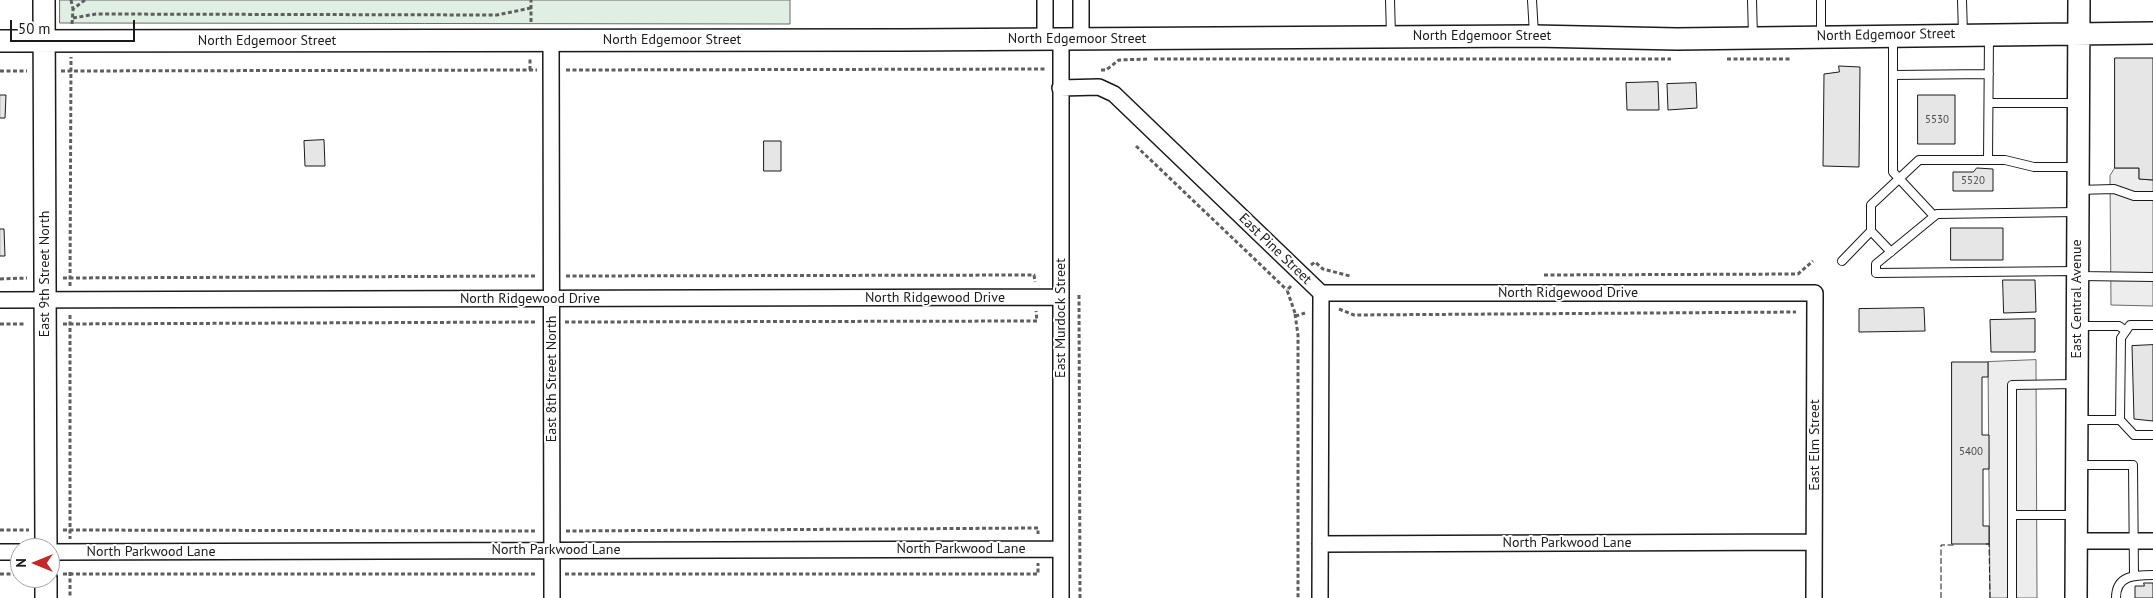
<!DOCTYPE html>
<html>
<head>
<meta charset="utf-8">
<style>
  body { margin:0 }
  #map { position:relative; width:2153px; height:598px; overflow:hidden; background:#fff; font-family:"PT Sans",sans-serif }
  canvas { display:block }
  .north { position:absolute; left:10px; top:538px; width:50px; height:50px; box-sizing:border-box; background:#fff; border:1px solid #a3a3a3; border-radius:50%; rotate:270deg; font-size:14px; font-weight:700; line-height:20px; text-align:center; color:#1a1a1a }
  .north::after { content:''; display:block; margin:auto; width:18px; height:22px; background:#c62828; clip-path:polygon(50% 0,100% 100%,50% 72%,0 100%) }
  .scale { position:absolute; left:10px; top:20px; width:125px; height:22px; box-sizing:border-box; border:2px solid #1a1a1a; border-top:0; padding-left:6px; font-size:15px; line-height:18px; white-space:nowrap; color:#1a1a1a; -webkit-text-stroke:4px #fff; paint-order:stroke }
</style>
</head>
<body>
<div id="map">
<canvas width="2153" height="598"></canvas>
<div class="north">N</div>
<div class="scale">50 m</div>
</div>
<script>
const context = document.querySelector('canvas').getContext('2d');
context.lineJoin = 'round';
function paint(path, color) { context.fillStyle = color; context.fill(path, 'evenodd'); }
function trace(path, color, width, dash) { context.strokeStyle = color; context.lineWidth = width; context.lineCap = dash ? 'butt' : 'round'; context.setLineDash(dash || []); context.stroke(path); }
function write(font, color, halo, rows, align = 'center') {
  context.font = font + ' "PT Sans",sans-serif'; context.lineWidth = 4; context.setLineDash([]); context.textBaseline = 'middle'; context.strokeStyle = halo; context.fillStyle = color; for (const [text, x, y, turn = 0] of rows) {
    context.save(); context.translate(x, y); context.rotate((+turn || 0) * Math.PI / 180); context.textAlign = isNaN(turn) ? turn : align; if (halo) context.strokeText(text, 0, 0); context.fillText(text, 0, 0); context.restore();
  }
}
const green = new Path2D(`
  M60,0H790V24L60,23Z`);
const parking = new Path2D(`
  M2115,168H2139V179L2153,180V306L2111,305L2110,176Z
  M2036,360L2037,598H1990L1988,362Z`);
const building = new Path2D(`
  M2115,58H2153V180L2139,179V168H2115Z
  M1839,66L1860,67L1859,167L1823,166L1824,74L1839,72Z
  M1658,82L1659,110H1627L1626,83Z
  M1696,83L1697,108L1668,110L1667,84Z
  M0,95H6L5,118H0Z
  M1918,95H1955V144H1918Z
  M324,140L325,166H305L304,141Z
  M764,141H781V171H764Z
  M1977,168L1993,169V191H1953V172H1973Z
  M1951,228H2003V260H1951Z
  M0,229H4L5,256H0Z
  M2003,280H2035L2036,312L2004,313Z
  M1924,308L1925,331L1859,332V309Z
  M2035,319V352H1991L1990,320Z
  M2153,345V421L2134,419L2132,346Z
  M1952,362H1988V377H1982V435H1989V469H1983V526H1989V544H1952Z
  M2144,583H2153V598H2135V586H2144Z`);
const path = new Path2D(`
  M71,0L73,9
  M73,18L96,14L497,15L531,8
  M531,22V0
  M72,24L73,9L85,0
  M1154,59H1671
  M1727,59H1791
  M530,70V58
  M566,70L1047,69
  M1101,70H1106L1119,60L1148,59
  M0,71H27
  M61,71L537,70
  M1136,146L1287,290
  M1311,265L1315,262L1323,269L1350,276
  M1544,275L1798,274L1813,261
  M566,276L1034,275L1035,282
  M63,278L537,276
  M0,279L27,278
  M70,286L71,57
  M1291,286L1287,290L1296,316L1305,313
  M1079,295L1080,598
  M1339,309L1354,315L1796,312
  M1295,314L1298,335V598
  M70,315V539
  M565,322L1037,321L1036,311
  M0,324H26
  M63,324L536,322
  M0,530H29
  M63,530L537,531
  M566,531L1038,528V534
  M70,572V598
  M0,574H20
  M63,574H537
  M565,574H1038V563`);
const lane = new Path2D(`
  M1390,0L1391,35
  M1532,0L1534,34
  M1752,0L1753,37
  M1962,0L1963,34
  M1821,36V0
  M1893,37V172L1934,216
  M1893,75L1989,74
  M1989,103H2077
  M1988,160L1989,37
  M2078,190L2114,189L2134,196H2153
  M1871,231L1891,252
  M1842,261L1871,231V205L1919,160H2005L2034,167H2078
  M2076,271L1876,273V264L1937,214L2076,212
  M2080,276L2153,277
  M2153,325H2130L2121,338L2120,420L2134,435H2153
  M2080,326H2119L2126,331
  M2079,420H2120
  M2078,465H2133L2134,575
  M2012,515H2074
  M2012,598V385L2075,384
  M2116,598C2116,575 2135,575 2153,575`);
const street = new Path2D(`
  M1045,0V39
  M1081,0V38
  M1061,39V598
  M551,40L552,598
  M1060,88L1099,87L1114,94L1321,293L1320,598
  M1321,293H1815L1814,598
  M0,300L1061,297
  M2076,541H2153
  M1320,544L1814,542
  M0,552H20
  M50,552L1061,549`);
const secondary = new Path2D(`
  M44,0L46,548
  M0,41L904,40L1534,36L1677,39L2153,33
  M46,578V598
  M2076,598L2079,0`);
const fence = new Path2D(`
  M1986,544H1989L1990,598
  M1941,598V545H1956`);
const numberNames = [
  ["5530",1937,120],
  ["5520",1973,181],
  ["5400",1971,452]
];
const streetNames = [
  ["North Edgemoor Street",1886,35,-1],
  ["North Edgemoor Street",1482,36],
  ["North Edgemoor Street",1077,39],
  ["North Edgemoor Street",672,40],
  ["North Edgemoor Street",267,41],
  ["East Pine Street",1275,249,44],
  ["East 9th Street North",45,274,-90],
  ["North Ridgewood Drive",1568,293],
  ["North Ridgewood Drive",935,298],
  ["North Ridgewood Drive",530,299],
  ["East Central Avenue",2077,299,-90],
  ["East Murdock Street",1061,318,-90],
  ["East 8th Street North",552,379,-90],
  ["East Elm Street",1815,445,-90],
  ["North Parkwood Lane",1567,543],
  ["North Parkwood Lane",961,549],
  ["North Parkwood Lane",556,550],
  ["North Parkwood Lane",151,552]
];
paint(green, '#e0efe3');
trace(green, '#6a6a6a', 1);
paint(parking, '#ededed');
trace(parking, '#6a6a6a', 1);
paint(building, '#e6e6e6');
trace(building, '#1a1a1a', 1);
trace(lane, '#1a1a1a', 10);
trace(street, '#1a1a1a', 18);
trace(secondary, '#1a1a1a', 24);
trace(path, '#5f5f5f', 3, [4, 2.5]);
trace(lane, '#fff', 8);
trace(street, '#fff', 15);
trace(secondary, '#fff', 21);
trace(fence, '#1a1a1a', 1, [6, 2.5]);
write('11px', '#4d4d4d', null, numberNames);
write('14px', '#1a1a1a', '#fff', streetNames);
</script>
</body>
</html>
